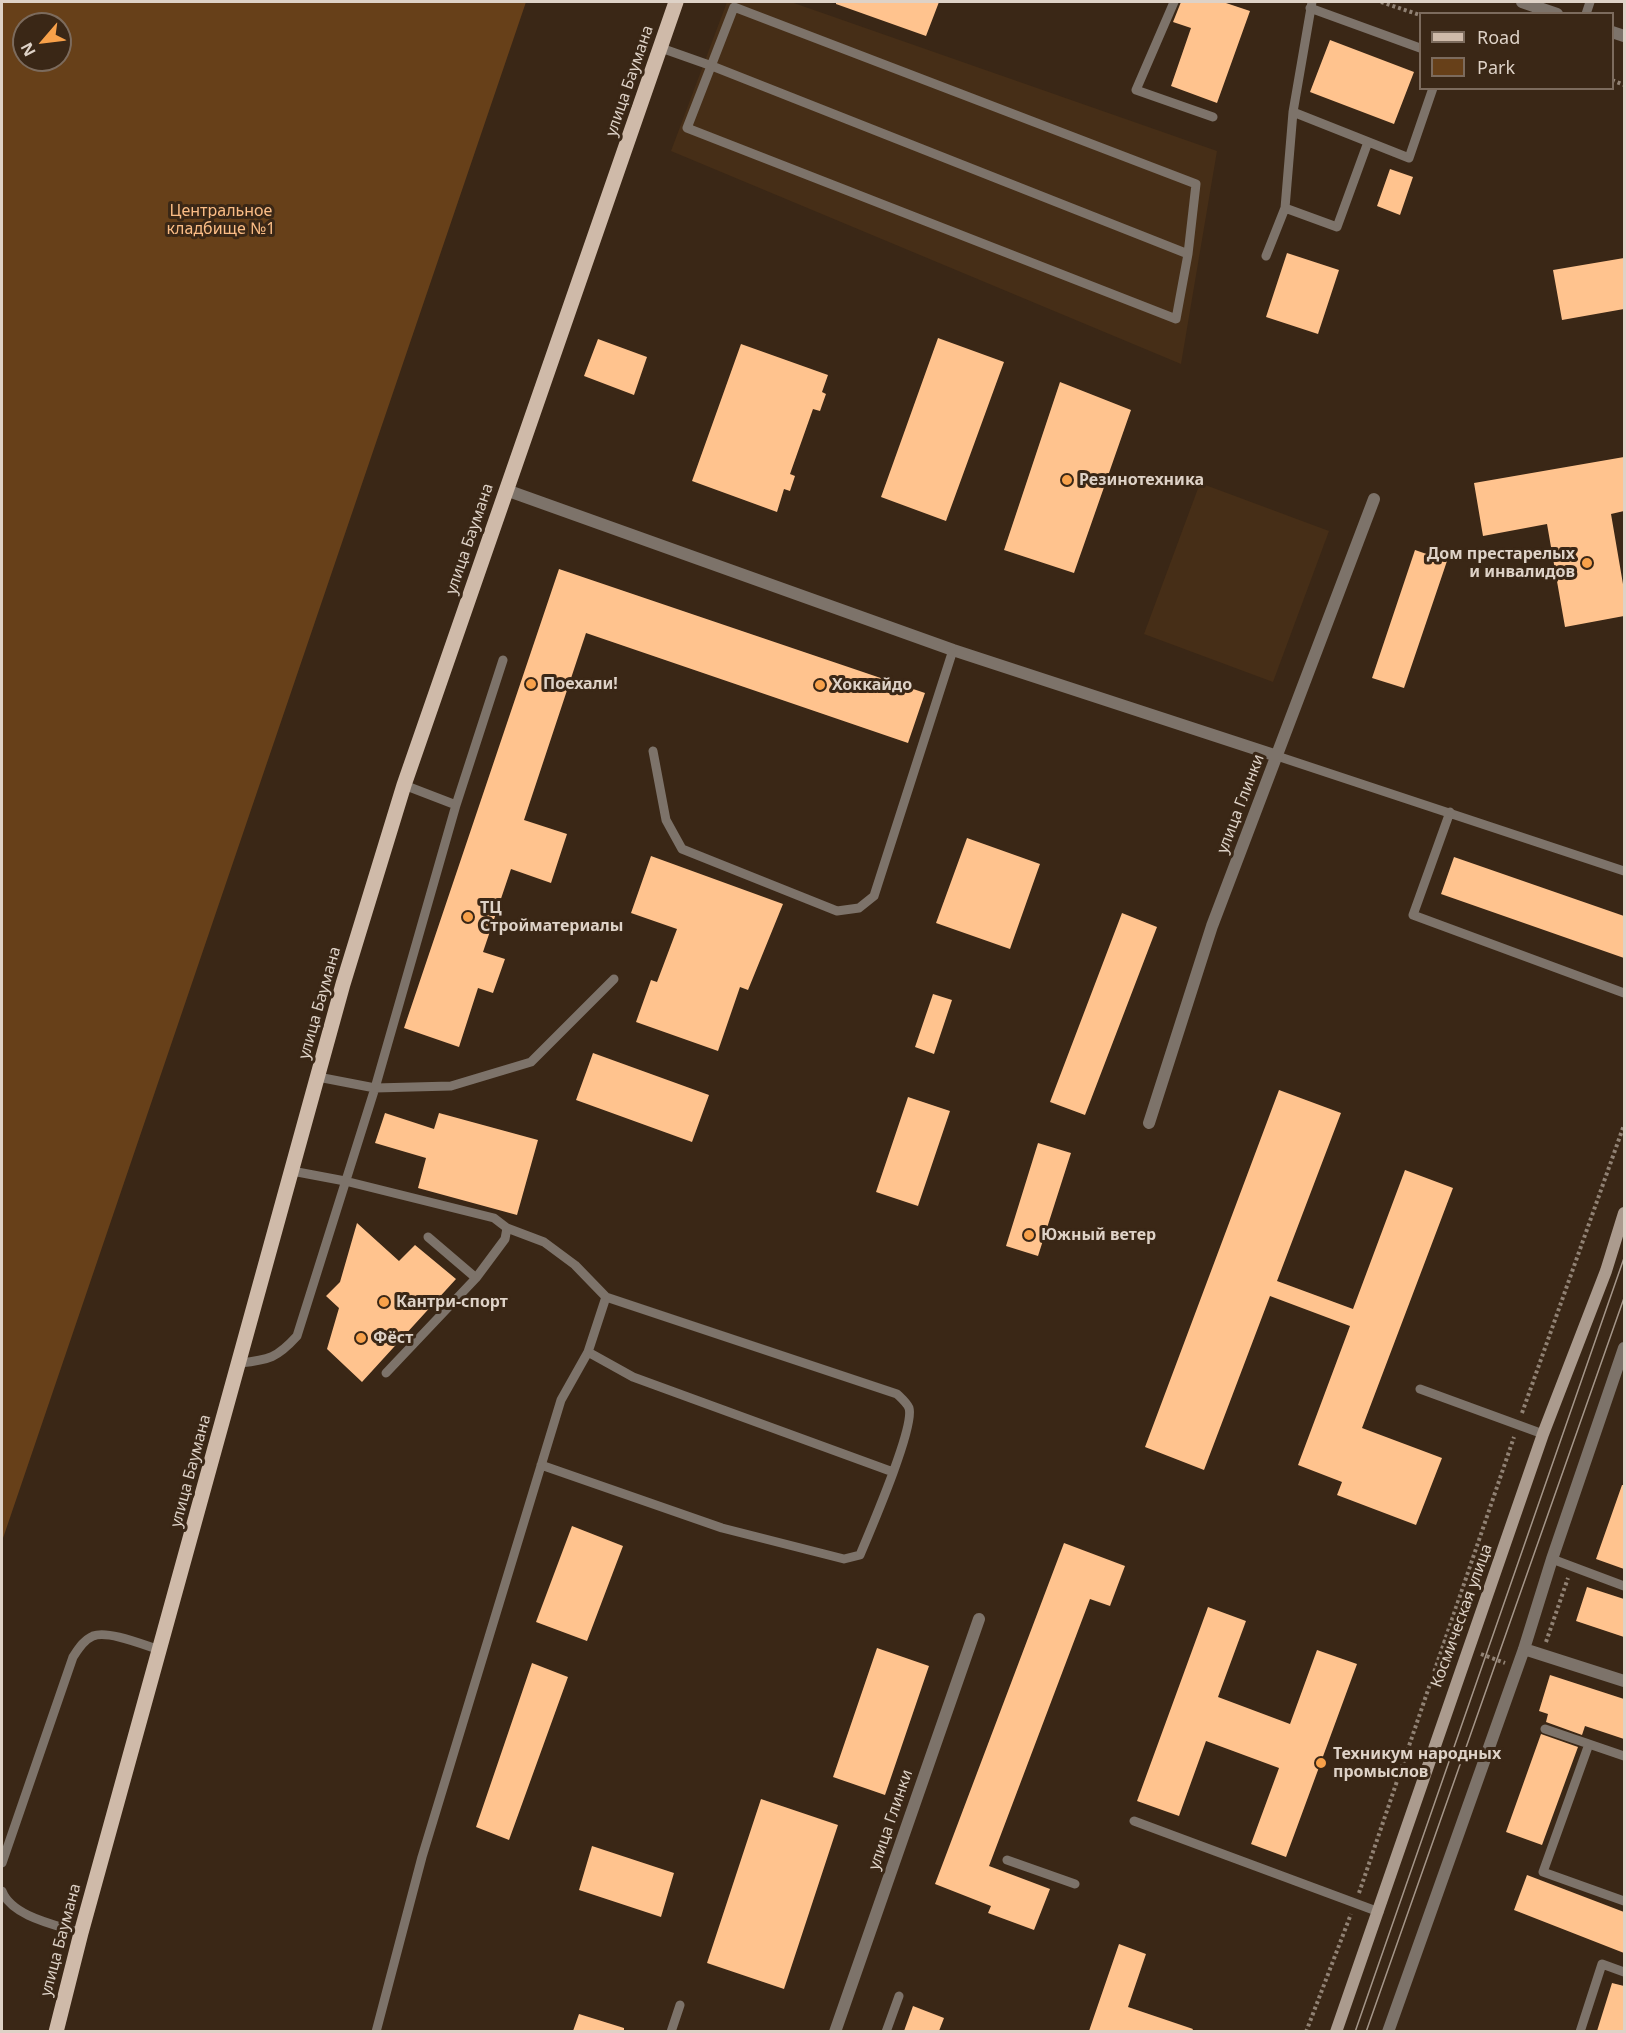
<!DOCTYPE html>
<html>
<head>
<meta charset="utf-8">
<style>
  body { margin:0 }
  #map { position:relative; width:1626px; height:2033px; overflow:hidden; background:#3a2716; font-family:"Noto Sans",sans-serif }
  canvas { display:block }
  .frame { position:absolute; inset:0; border:3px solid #ded2c7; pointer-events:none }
  .legend { position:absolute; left:1419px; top:12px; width:195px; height:78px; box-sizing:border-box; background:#3a2716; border:2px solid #7c6b5d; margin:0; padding:8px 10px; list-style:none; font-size:18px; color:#ded2c7 }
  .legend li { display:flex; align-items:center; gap:12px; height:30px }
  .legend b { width:30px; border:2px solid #7c6b5d }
  .north { position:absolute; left:12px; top:12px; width:60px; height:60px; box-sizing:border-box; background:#3a2716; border:2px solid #7c6b5d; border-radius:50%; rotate:242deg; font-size:16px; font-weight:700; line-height:24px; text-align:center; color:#ded2c7 }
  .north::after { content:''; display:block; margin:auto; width:21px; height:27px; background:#f8a14a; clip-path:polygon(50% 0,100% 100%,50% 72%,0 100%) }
</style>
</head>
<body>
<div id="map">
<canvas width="1626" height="2033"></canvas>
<div class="frame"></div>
<ul class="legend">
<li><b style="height:8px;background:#cfbaa9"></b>Road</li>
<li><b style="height:16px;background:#674019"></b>Park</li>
</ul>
<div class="north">N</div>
</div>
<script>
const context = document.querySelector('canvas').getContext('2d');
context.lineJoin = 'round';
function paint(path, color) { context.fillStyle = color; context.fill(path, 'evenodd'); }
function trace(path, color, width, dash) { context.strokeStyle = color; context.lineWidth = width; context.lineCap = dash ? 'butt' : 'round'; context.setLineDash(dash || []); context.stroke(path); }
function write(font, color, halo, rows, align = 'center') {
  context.font = font + ' "Noto Sans",sans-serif'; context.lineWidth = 6; context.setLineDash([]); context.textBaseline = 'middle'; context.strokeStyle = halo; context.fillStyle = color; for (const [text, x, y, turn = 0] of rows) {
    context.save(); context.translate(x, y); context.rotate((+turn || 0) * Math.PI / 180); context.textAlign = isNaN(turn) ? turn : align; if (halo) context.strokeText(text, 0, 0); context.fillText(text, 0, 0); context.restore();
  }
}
const built = new Path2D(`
  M727,2H791L1217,151L1181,364L671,151Z
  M1200,483L1329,531L1273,682L1144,634Z`);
const green = new Path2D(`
  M2,2H526L2,1541ZM24,24H60V60H24Z`);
const building = new Path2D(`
  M836,2H939L926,36L836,4Z
  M1181,2H1223L1250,11L1217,103L1171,86L1191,28L1173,22Z
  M1330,40L1414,72L1394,124L1310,92Z
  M1390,169L1413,177L1400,215L1377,206Z
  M1287,253L1339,270L1318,334L1266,317Z
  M1624,258V309L1562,320L1553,270Z
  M938,338L1004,362L946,521L881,497Z
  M598,339L647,357L634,395L584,376Z
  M741,344L828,375L822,392L826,394L820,411L813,409L790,474L795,476L790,491L784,489L777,512L692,481Z
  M1060,382L1131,410L1074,573L1004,550Z
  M1624,457V511L1611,514L1624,590V616L1565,627L1547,524L1483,536L1474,483Z
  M1415,550L1447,561L1404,688L1372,678Z
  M559,569L925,693L908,743L586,633L524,820L567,834L551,883L511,869L483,952L505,959L493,993L478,988L459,1047L404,1028Z
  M967,838L1040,864L1010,949L936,923Z
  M651,856L783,904L748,990L740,987L718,1051L636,1022L651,980L657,982L677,929L631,913Z
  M1454,857L1624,916V958L1441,894Z
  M1122,913L1157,927L1085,1115L1050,1102Z
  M933,994L952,1000L934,1054L915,1047Z
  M593,1053L709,1095L692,1142L576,1100Z
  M1279,1090L1341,1113L1277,1281L1353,1309L1405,1170L1453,1188L1362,1428L1442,1458L1416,1525L1337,1495L1342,1482L1298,1465L1350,1326L1270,1296L1204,1470L1145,1447Z
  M908,1097L950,1111L918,1206L876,1192Z
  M385,1113L434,1129L439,1113L538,1140L517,1215L418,1188L426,1158L375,1143Z
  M1038,1143L1071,1153L1038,1256L1006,1246Z
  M357,1223L399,1261L415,1245L456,1279L362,1382L327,1349L339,1308L326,1296L340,1282Z
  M1622,1485H1624V1569L1596,1559Z
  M572,1526L623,1546L587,1641L536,1622Z
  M1064,1543L1125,1566L1110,1606L1090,1599L989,1866L1050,1889L1034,1930L988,1913L991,1906L935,1884Z
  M1587,1587L1624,1599V1637L1576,1621Z
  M1208,1607L1246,1621L1218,1697L1290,1724L1317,1650L1357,1664L1286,1857L1251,1844L1279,1768L1206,1741L1179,1816L1137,1801Z
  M877,1648L929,1666L885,1795L833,1777Z
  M532,1663L568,1677L509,1840L476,1827Z
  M1550,1675L1624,1699V1739L1585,1726L1582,1735L1546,1722L1548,1714L1539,1711Z
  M1541,1734L1578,1747L1542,1845L1506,1832Z
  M761,1799L838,1825L784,1989L707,1963Z
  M592,1846L674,1873L661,1917L579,1890Z
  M1527,1875L1624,1912V1953L1514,1910Z
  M1119,1944L1146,1954L1128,2007L1193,2029L1192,2031H1089Z
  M1612,1983L1624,1986V2031H1597Z
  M913,2006L944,2018L939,2031H904Z
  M579,2014L624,2028V2031H573Z`);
const path = new Path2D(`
  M1381,2L1420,15
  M1612,80L1624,85
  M1522,1413L1624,1125
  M1443,1641L1456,1646
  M1546,1642L1568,1578
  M1481,1654L1505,1663
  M1359,1893L1514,1437
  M1306,2032L1351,1914`);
const service = new Path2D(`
  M1174,2L1136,90L1213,117
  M1312,2L1293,112L1409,158L1433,88
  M1310,8L1420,48
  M1586,14L1590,2
  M661,48L712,66L1188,254L1196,184L734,7L687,128L1176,319L1188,254
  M1285,208L1293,112
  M1266,256L1285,208L1337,227L1368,142
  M653,751L666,820L682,849L837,911L859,908L874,896L953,650
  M1277,756L1624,871
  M404,785L456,805
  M1450,812L1413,915L1624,993
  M318,1077L375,1088L451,1086L531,1062L614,979
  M292,1171L345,1181L494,1218L507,1228L505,1239L476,1278L386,1373
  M507,1228L544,1242L575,1265L606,1297L897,1394C900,1397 907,1403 909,1408C915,1427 870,1531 860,1555L844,1559L722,1528L541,1465
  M428,1237L476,1278
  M588,1352L633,1377L893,1472
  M240,1363C269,1360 277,1358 297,1336L375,1088L456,805L503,660
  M1420,1389L1543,1434
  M1552,1559L1624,1586
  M1545,1729L1624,1756
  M1589,1744L1543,1872L1624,1901
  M1134,1821L1379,1912
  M1007,1860L1075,1884
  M2,1863L73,1657C79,1648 84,1640 93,1636C108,1630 144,1645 160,1650
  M2,1891C12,1917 57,1925 81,1933
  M376,2032L422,1857L561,1400L588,1352L606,1297
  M671,2032L680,2005
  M886,2032L899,1996
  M1580,2032L1602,1964L1624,1972`);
const minor = new Path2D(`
  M506,490L953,650L1277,756
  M1149,1123L1212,926L1374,499
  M1524,1649L1624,1681
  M835,2032L979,1619
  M1388,2032L1524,1649L1552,1559L1624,1348`);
const tertiary = new Path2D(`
  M1522,2L1557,14
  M1612,32L1624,36`);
const secondary = new Path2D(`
  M1336,2032L1543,1434L1606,1271L1624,1213`);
const primary = new Path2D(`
  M56,2032L81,1933L343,984L404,785L676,2`);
const tram = new Path2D(`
  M1355,2032L1624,1258
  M1366,2032L1624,1298`);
const markers = [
  [1067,480,6,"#f8a14a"],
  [1587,563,6,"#f8a14a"],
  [531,684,6,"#f8a14a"],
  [820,685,6,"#f8a14a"],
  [468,917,6,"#f8a14a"],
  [1029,1235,6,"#f8a14a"],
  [384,1302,6,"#f8a14a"],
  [361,1338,6,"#f8a14a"],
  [1321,1763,6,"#f8a14a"]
];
const streetNames = [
  ["улица Баумана",630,81,-71],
  ["улица Баумана",470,539,-71],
  ["улица Глинки",1241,804,-69],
  ["улица Баумана",320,1003,-74],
  ["улица Баумана",191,1471,-75],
  ["Космическая улица",1462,1616,-70],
  ["улица Глинки",891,1820,-71],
  ["улица Баумана",61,1940,-75]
];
const parkNames = [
  ["Центральное",221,211],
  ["кладбище №1",221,229]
];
const poiNames = [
  ["Резинотехника",1079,480],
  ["Дом престарелых",1575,554,"right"],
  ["и инвалидов",1575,572,"right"],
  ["Поехали!",543,684],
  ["Хоккайдо",832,685],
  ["ТЦ",480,908],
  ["Стройматериалы",480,926],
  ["Южный ветер",1041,1235],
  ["Кантри-спорт",396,1302],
  ["Фёст",373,1338],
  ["Техникум народных",1333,1754],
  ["промыслов",1333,1772]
];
paint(built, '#462e17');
paint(green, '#674019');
paint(building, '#ffc38e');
trace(path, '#918274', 4, [3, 3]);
trace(service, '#7d736a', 9);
trace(minor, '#7d736a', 12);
trace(tertiary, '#7d736a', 12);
trace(secondary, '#ab9b8e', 12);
trace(primary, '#cfbaa9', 15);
trace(tram, '#a59689', 1.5);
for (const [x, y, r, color] of markers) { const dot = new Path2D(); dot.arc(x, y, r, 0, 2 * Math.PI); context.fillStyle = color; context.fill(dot); trace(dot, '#3a2716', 2); }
write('16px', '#ded2c7', '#3a2716', streetNames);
write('16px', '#fbbd86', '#3a2716', parkNames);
write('bold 16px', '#ded2c7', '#3a2716', poiNames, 'left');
</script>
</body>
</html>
